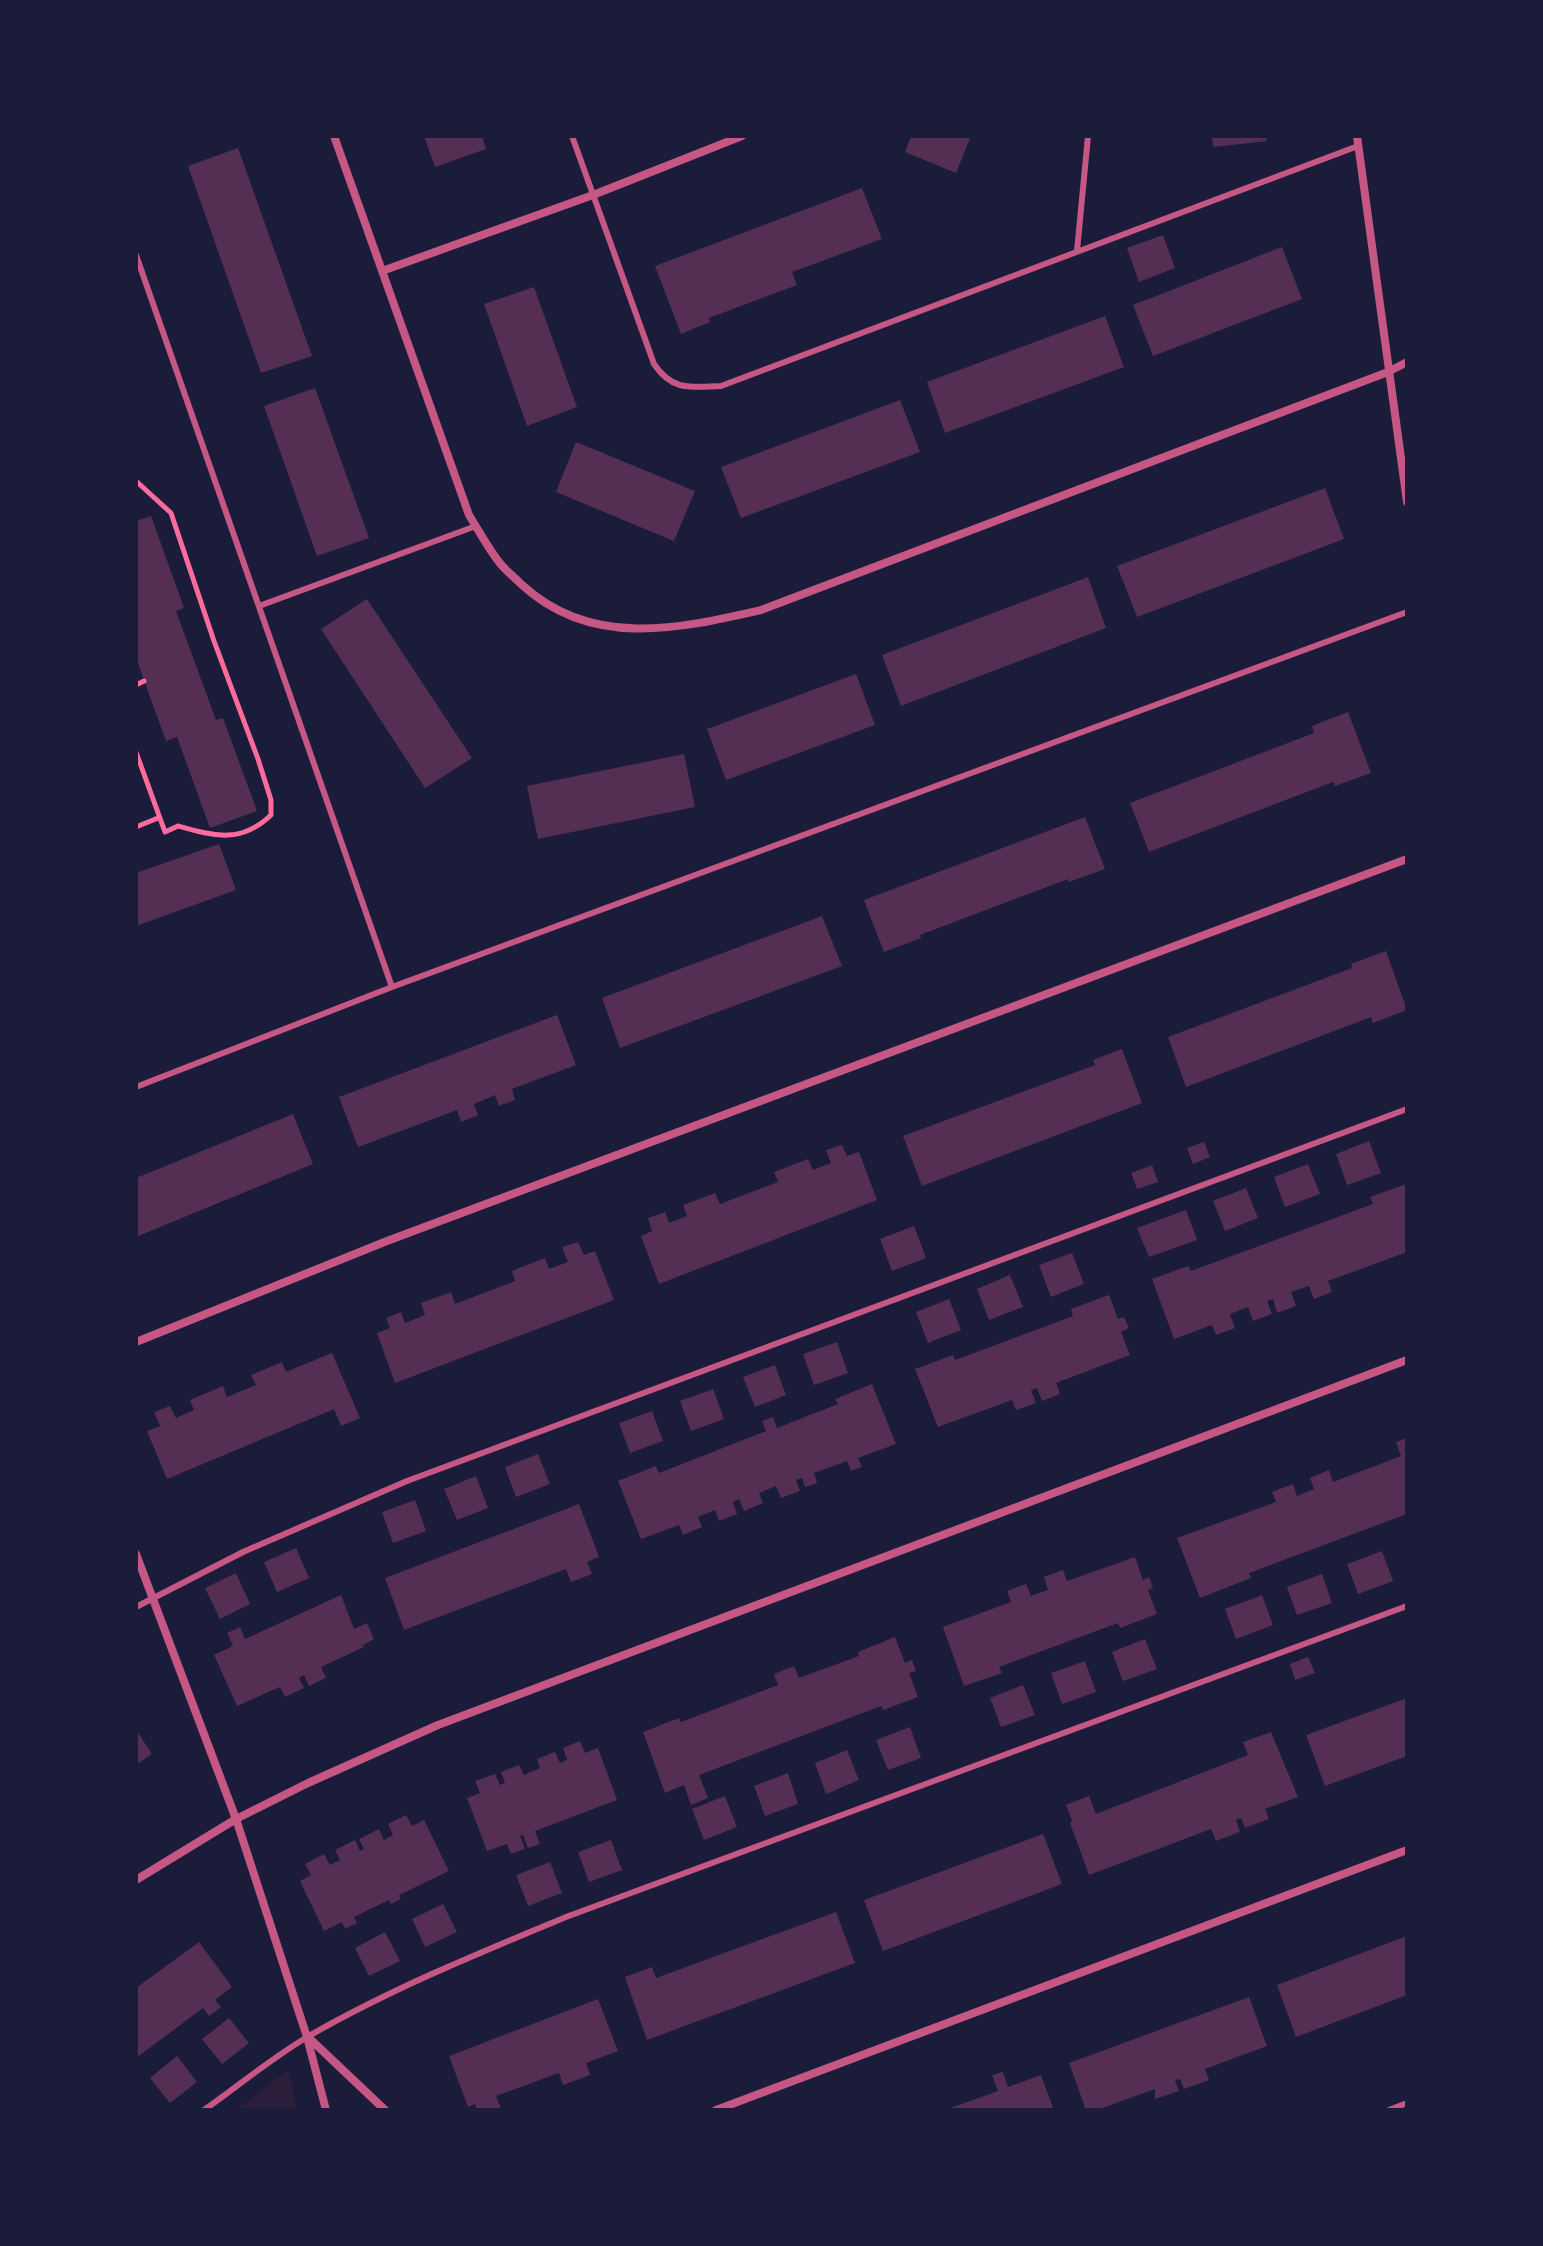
<!DOCTYPE html>
<html>
<head>
<meta charset="utf-8">
<style>
  body { margin:0 }
  #map { position:relative; width:1543px; height:2246px; overflow:hidden; background:#1b1b3a; font-family:Rubik,sans-serif }
  canvas { display:block }
  .frame { position:absolute; inset:0; border:138px solid #1b1b3a; pointer-events:none }
</style>
</head>
<body>
<div id="map">
<canvas width="1543" height="2246"></canvas>
<div class="frame"></div>
</div>
<script>
const context = document.querySelector('canvas').getContext('2d');
context.lineJoin = 'round';
function paint(path, color) { context.fillStyle = color; context.fill(path, 'evenodd'); }
function trace(path, color, width, dash) { context.strokeStyle = color; context.lineWidth = width; context.lineCap = dash ? 'butt' : 'round'; context.setLineDash(dash || []); context.stroke(path); }
const green = new Path2D(`
  M289,2069L297,2110H236Z`);
const building = new Path2D(`
  M424,136H482L486,149L435,167Z
  M911,136H971L956,173L905,152Z
  M1212,136H1266L1267,141L1213,147Z
  M238,148L312,356L261,373L188,166Z
  M862,188L882,239L792,272L797,285L709,318L710,322L681,334L655,266Z
  M1163,235L1175,268L1139,282L1127,248Z
  M1282,247L1302,299L1153,356L1133,305Z
  M534,287L577,407L527,426L484,304Z
  M1105,316L1124,367L945,433L927,382Z
  M315,388L369,538L317,556L264,406Z
  M900,400L920,452L741,518L721,467Z
  M576,442L695,491L674,541L556,492Z
  M1325,488L1344,539L1137,617L1117,566Z
  M151,516L184,608L176,611L216,720L223,718L257,811L210,828L177,737L166,741L136,658V521Z
  M1088,577L1106,628L901,706L882,655Z
  M367,599L472,758L425,788L321,629Z
  M856,674L875,725L726,780L707,729Z
  M1348,712L1371,773L1335,786L1333,782L1149,852L1130,803L1314,733L1312,726Z
  M684,754L695,807L538,839L527,786Z
  M1085,817L1105,869L1069,882L1068,879L920,935L921,938L884,952L864,900Z
  M219,844L236,890L136,926V873Z
  M822,916L842,966L620,1048L602,998Z
  M1386,951L1407,1010L1373,1023L1371,1017L1186,1087L1168,1037L1352,968L1351,964Z
  M557,1015L576,1065L512,1089L515,1100L499,1106L495,1095L474,1104L478,1115L461,1122L457,1110L358,1147L339,1097Z
  M1122,1049L1142,1103L922,1186L903,1136L1095,1065L1093,1060Z
  M293,1114L313,1164L136,1237V1178Z
  M1369,1141L1381,1173L1347,1185L1336,1154Z
  M1204,1142L1210,1157L1193,1164L1187,1148Z
  M842,1145L847,1156L859,1152L877,1200L659,1284L641,1236L652,1231L648,1218L665,1212L669,1223L687,1216L683,1205L715,1193L720,1204L778,1182L774,1172L808,1159L813,1170L831,1163L826,1150Z
  M1308,1164L1320,1194L1285,1207L1274,1177Z
  M1152,1165L1158,1182L1137,1189L1131,1173Z
  M1406,1184L1407,1252L1328,1281L1332,1292L1314,1299L1309,1286L1291,1292L1296,1306L1277,1313L1273,1299L1267,1301L1272,1314L1253,1321L1248,1307L1230,1314L1235,1328L1216,1335L1212,1325L1174,1339L1152,1279L1188,1266L1191,1271L1373,1204L1370,1197Z
  M1246,1188L1258,1218L1225,1231L1213,1201Z
  M1186,1210L1197,1240L1149,1257L1137,1228Z
  M914,1226L926,1258L892,1271L880,1239Z
  M578,1242L584,1255L595,1251L614,1300L395,1383L377,1333L390,1328L386,1318L401,1312L405,1323L425,1315L421,1303L451,1292L455,1304L515,1281L512,1271L545,1258L549,1269L568,1262L562,1247Z
  M1072,1253L1084,1284L1051,1297L1039,1265Z
  M1010,1275L1023,1307L989,1320L977,1289Z
  M1109,1295L1118,1319L1124,1317L1129,1328L1121,1332L1130,1355L1056,1383L1060,1394L1042,1401L1037,1388L1031,1390L1036,1403L1016,1410L1012,1400L938,1427L915,1369L953,1355L955,1360L1073,1316L1071,1309Z
  M949,1299L961,1330L928,1343L916,1312Z
  M837,1342L848,1373L814,1385L803,1354Z
  M332,1353L360,1418L341,1426L334,1409L167,1479L147,1431L160,1426L154,1412L170,1406L176,1418L194,1410L190,1400L223,1386L227,1397L256,1385L251,1375L282,1362L286,1372Z
  M775,1365L786,1395L755,1407L743,1377Z
  M872,1384L896,1444L858,1458L862,1467L851,1471L847,1461L814,1473L817,1483L805,1487L802,1478L796,1480L800,1491L781,1498L776,1486L759,1493L763,1503L744,1511L739,1499L733,1502L737,1514L719,1521L715,1510L698,1517L702,1527L683,1535L679,1525L641,1539L618,1481L656,1466L659,1473L766,1431L762,1421L773,1417L777,1428L838,1404L835,1399Z
  M713,1389L724,1419L691,1431L680,1401Z
  M652,1411L663,1441L630,1453L619,1423Z
  M1407,1438V1514L1249,1573L1251,1578L1200,1598L1177,1538L1276,1502L1272,1492L1293,1484L1297,1496L1314,1489L1310,1478L1329,1470L1333,1482L1401,1456L1396,1442Z
  M538,1454L550,1484L516,1497L505,1467Z
  M476,1476L488,1508L457,1520L444,1489Z
  M415,1500L426,1531L393,1543L382,1512Z
  M579,1504L599,1557L587,1562L592,1574L571,1582L566,1569L404,1630L385,1578Z
  M296,1548L309,1578L277,1592L264,1562Z
  M1382,1551L1393,1581L1358,1594L1347,1564Z
  M1135,1557L1143,1580L1149,1577L1153,1588L1148,1590L1157,1614L1120,1628L1118,1623L999,1667L1002,1673L964,1686L943,1627L1011,1602L1007,1591L1026,1584L1031,1596L1048,1590L1044,1577L1063,1570L1067,1581Z
  M236,1573L250,1604L220,1619L205,1588Z
  M1322,1574L1332,1603L1297,1615L1287,1587Z
  M341,1595L354,1629L367,1623L374,1639L363,1645L364,1647L321,1667L326,1678L309,1686L304,1675L299,1678L304,1688L285,1697L280,1687L237,1706L214,1655L233,1646L227,1633L240,1627L245,1639Z
  M1262,1595L1273,1625L1236,1639L1225,1609Z
  M895,1637L905,1663L912,1660L916,1671L909,1673L918,1697L883,1710L881,1706L699,1775L708,1798L691,1805L684,1785L665,1793L643,1732L679,1718L681,1722L778,1685L774,1674L794,1666L799,1678L859,1656L858,1652Z
  M1145,1639L1157,1669L1123,1681L1112,1652Z
  M1308,1657L1315,1673L1295,1680L1290,1664Z
  M1085,1661L1096,1692L1062,1704L1051,1673Z
  M1023,1685L1035,1715L1001,1727L990,1698Z
  M1407,1698V1756L1325,1786L1306,1735Z
  M910,1727L921,1758L888,1770L876,1740Z
  M136,1730L152,1754L136,1765Z
  M1271,1732L1298,1797L1265,1809L1269,1819L1245,1828L1241,1818L1236,1820L1240,1832L1216,1841L1211,1829L1089,1875L1070,1823L1072,1821L1066,1805L1089,1796L1096,1814L1248,1755L1243,1742Z
  M580,1741L585,1753L598,1748L617,1800L535,1831L540,1844L528,1848L523,1835L520,1836L525,1849L511,1854L507,1844L487,1851L467,1798L480,1793L475,1781L495,1774L500,1785L505,1783L501,1772L519,1765L524,1775L540,1768L537,1759L555,1752L560,1763L567,1760L563,1748Z
  M847,1750L859,1780L826,1794L815,1763Z
  M788,1773L798,1804L765,1816L754,1786Z
  M725,1796L737,1827L704,1840L692,1809Z
  M406,1815L412,1826L424,1820L449,1871L399,1895L401,1899L391,1904L389,1900L354,1917L357,1923L345,1929L342,1922L324,1931L300,1881L311,1875L305,1864L324,1854L330,1865L340,1860L335,1850L355,1840L360,1851L364,1849L359,1839L379,1829L384,1840L393,1835L388,1824Z
  M1043,1834L1062,1884L883,1951L864,1900Z
  M611,1840L622,1870L589,1882L578,1852Z
  M550,1862L562,1893L528,1906L516,1875Z
  M443,1904L457,1932L425,1947L412,1919Z
  M836,1912L855,1963L647,2040L625,1977L652,1967L656,1978Z
  M385,1932L400,1961L369,1976L355,1948Z
  M1407,1936V1995L1296,2037L1277,1985Z
  M199,1942L232,1987L215,2000L221,2007L209,2016L203,2008L136,2058V1988Z
  M1249,1997L1267,2046L1205,2069L1209,2080L1184,2089L1180,2079L1175,2080L1179,2091L1155,2099V2089L1097,2110H1086L1069,2063Z
  M598,1999L618,2051L586,2063L590,2075L563,2085L559,2073L496,2096L501,2109L497,2110H477L475,2104L468,2107L449,2056Z
  M229,2018L249,2043L222,2064L202,2039Z
  M177,2056L197,2082L170,2103L150,2078Z
  M1003,2072L1008,2087L1041,2075L1054,2110H945L998,2091L992,2075Z`);
const path = new Path2D(`
  M136,481L171,513L214,641L258,759L271,800V815C241,844 214,836 178,826L165,832L136,752
  M136,685L144,681
  M136,827L158,818`);
const service = new Path2D(`
  M572,136L654,364C673,392 691,387 721,386L1358,146
  M1077,251L1088,136
  M136,255L392,987
  M259,606L476,526
  M136,1087L392,987L1407,612
  M136,1607L243,1552L407,1481L1407,1109
  M204,2110C238,2086 273,2057 309,2036C391,1989 479,1953 566,1917L1407,1606
  M1389,2110L1407,2103`);
const minor = new Path2D(`
  M334,136L469,515C479,531 488,548 499,562C505,570 514,577 521,584C591,649 678,629 761,610L1388,372L1407,362
  M1357,136L1407,502
  M382,271L593,195L742,136
  M136,1342L387,1241L1407,859
  M136,1554L236,1819L307,2037L326,2110
  M136,1880L236,1819L308,1783L438,1725L1407,1360
  M308,2037L385,2110
  M716,2110L1407,1850`);
paint(green, '#2a1e3b');
paint(building, '#542f53');
trace(path, '#ff6b9d', 5);
trace(service, '#c65784', 6);
trace(minor, '#c65784', 8);
</script>
</body>
</html>
